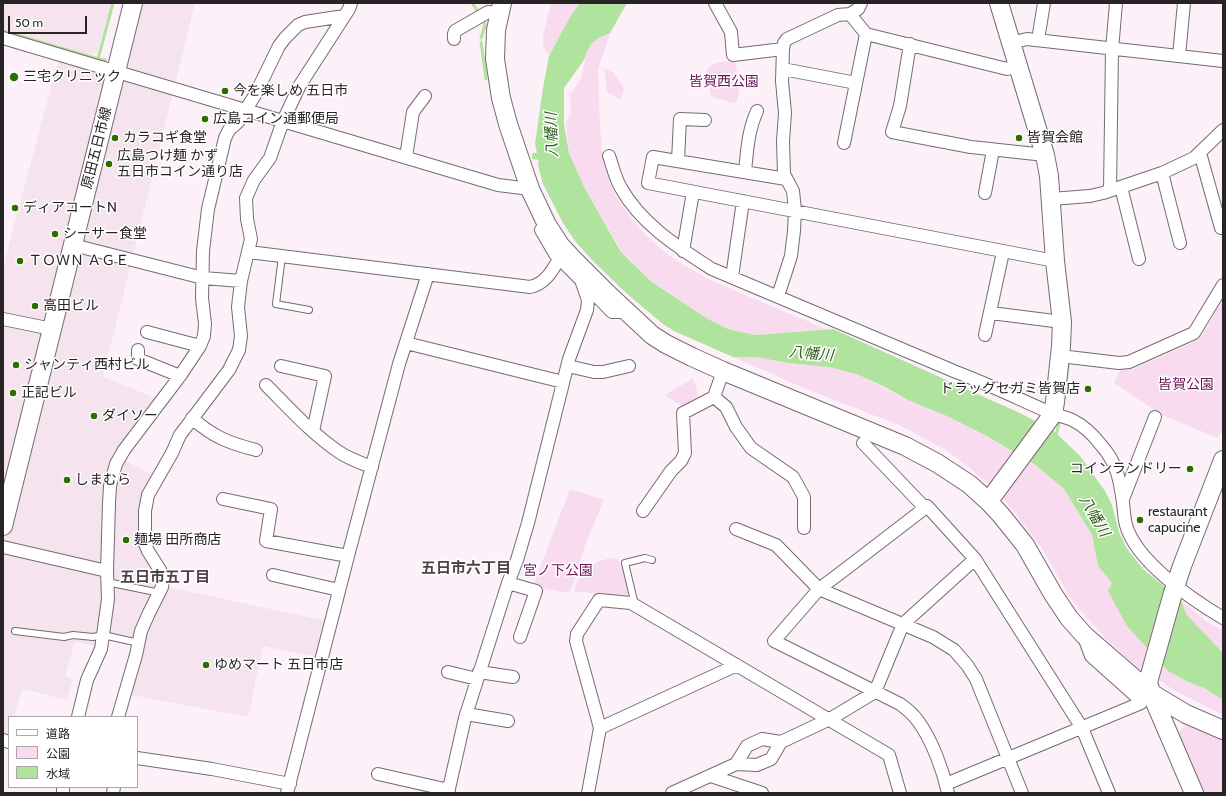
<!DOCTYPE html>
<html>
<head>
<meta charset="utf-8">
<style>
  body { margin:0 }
  #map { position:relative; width:1226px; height:796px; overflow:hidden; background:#fcf1f8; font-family:Cabin,"Noto Sans JP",sans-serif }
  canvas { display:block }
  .frame { position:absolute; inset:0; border:4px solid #282426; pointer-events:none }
  .legend { position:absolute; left:8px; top:716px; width:130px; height:72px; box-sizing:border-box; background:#fff; border:1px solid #a9a7a8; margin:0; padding:5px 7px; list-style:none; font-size:12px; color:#282426 }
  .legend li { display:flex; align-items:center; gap:8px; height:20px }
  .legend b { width:20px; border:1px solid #a9a7a8 }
  .scale { position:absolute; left:8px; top:16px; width:79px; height:18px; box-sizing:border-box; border:2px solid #282426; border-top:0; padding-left:5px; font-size:12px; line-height:14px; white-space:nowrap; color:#282426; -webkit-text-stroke:3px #fff; paint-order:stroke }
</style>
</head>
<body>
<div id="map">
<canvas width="1226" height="796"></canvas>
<div class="frame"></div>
<ul class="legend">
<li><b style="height:5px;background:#fff"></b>道路</li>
<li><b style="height:11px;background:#f8dbee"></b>公園</li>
<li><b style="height:11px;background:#b0e39d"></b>水域</li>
</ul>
<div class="scale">50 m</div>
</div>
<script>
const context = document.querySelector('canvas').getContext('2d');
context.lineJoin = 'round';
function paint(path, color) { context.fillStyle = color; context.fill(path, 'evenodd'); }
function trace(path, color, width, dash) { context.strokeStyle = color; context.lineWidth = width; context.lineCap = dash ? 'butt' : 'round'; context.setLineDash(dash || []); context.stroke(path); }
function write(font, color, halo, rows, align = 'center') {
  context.font = font + ' Cabin,"Noto Sans JP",sans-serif'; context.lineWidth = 3; context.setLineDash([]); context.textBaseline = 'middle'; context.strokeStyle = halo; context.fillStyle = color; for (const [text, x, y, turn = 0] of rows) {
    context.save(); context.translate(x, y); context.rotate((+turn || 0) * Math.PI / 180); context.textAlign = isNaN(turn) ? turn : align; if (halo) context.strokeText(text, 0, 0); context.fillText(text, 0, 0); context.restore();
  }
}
const built = new Path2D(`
  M3,3H112L97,52L88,55L3,30Z
  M142,3H195L103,377L155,398L116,455L155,477L142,542L157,573L159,585L326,621L317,657L263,646L248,717L127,694L141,647L106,640L94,646L75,641L65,676L73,679L67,700L22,689L14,717H9V736L3,757V267L60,54L124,74Z`);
const green = new Path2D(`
  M551,3H580L570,17L549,56L543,46V36Z
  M610,33L598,69L600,127L603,162L613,190L619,201L635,223L649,238L667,254L684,265L707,278L740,293L826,329L755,335L728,329L708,319L653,282L622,252L584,187L569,153L566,123L571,113L570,94L581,79L587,51L592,43L599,38Z
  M734,60C738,72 741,89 737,101L734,103L711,97L707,69L715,63Z
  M604,68L614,73L624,89L621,100L607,92Z
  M1223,299V427L1218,438L1162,415L1114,383L1121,368L1134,369L1200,339Z
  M733,357H756L788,363L829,367L856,374L908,400L949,417L987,436L1034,464L1064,489L1092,535L1098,566L1112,583L1168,671L1188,682L1206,689L1223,700V715L1176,691L1138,668L1112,645L1079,609L1068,594L1043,550L1018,517L1003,498L985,481L961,461L946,450L899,425L811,391Z
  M693,378L700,400L682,406L665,395Z
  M570,489L604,500L585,545L571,590L568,593L533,586Z
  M613,558L618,559L626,576L630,595L627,597L574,591C579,572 593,560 613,558Z
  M1181,600C1194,612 1207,623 1223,631V653L1186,614Z
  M1186,725L1223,741V793H1203L1178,733Z`);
const water = new Path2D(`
  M580,3H627L610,33L599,38L592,43L587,51L584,60L564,88V124L569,153L584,187L621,252L652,282L708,319L728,329L755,335L833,329L1022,414L1054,431L1080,456L1105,491L1112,505L1119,532L1126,547L1131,554L1143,569L1181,600L1186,614L1223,653V700L1206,689L1188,682L1168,671L1127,626L1108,591L1112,583L1098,566L1092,535L1064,489L1034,464L987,436L949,417L908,400L883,386L856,374L829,367L788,363L756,357H733L674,331L663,324L625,292L592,260L575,241L563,223L543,184L538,165L539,160L532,159V153H537L535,144L543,88L549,56L570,17Z`);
const stream = new Path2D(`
  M472,3L479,13
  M3,31L98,59
  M481,38L485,25L483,19
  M481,42L486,79
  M105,60L98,59L113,3
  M1064,399L1069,359
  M1056,436L1060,418`);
const lane = new Path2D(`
  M282,256L276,304L309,310
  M107,582L160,593
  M635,605L625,563L645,558L652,560
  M15,631L64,637L73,635L93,637L103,635L139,643`);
const street = new Path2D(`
  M715,3L731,32L733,55L783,49L784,43L787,39L838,15L850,14L858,9L861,3
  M850,14L866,34L1007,69L1018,65
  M3,38L498,185L530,189L529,194
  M454,39V34L455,31L488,12L500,13
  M1038,40L1044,3
  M1011,43L1027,39L1223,61
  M910,44L900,106L892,132L971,147L1045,155
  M1179,56L1184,3
  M783,69L856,83
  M844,143L866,34
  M1200,153L1221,228
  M609,156C613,167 615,178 621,188C641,224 678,247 712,269L956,372C988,384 1019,399 1051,413C1058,416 1067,417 1074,421C1084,426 1094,436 1101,445C1117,463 1120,480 1123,503C1124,510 1124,518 1126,525C1136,561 1191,599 1223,618
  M406,157L413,112L425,96
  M678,161L680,119L705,120
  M745,172C747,151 748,131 757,111
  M1162,173L1180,243
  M786,179L653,157L648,183L1055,261
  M1121,187L1139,259
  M1110,190L1112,50L1116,3
  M985,193L993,150
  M1051,199L1090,196L1103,193L1162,173L1194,158L1223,130
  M73,245L203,278L241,281
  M683,251L693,192
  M249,252L530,287C545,284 552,271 559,259
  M732,277L743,201
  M583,282L612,312H627
  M778,296L791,256L794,231L795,210L793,191L784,174L783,141L785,113L782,81L783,49
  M991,313L1062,322
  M3,319L52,329
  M147,332L200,346
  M985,335L1003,252
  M406,343L563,382
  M138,350V359L180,376
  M1060,356L1119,363L1129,362L1194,333L1223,285
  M281,366L325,376L313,431
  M568,366L594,372H603L629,366
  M266,385C289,408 312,434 339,452C349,459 361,463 372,467
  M714,397L726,407L736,427L751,448L793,477L804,497V528
  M192,418C213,437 229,443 256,450
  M863,443L925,508L927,506L975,559L1082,728L1109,793
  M223,499L271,509L266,541L348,556
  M1123,499L1155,417
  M925,508L843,571L819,589L774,641L900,704C907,709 913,714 918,721C932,740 943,770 948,793
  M643,511L671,471L681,461L685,453L683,413L714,397L723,371
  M736,529L776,545L819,589L933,637L954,650L967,665L976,679L1022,793
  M3,547L107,571
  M273,575L339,590
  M508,583L536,591L520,637
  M448,672L477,679
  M479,672L513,677
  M466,714L508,721
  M78,717L87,680L101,649L103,635L108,599L107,571L109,503L110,486L116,464L124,450L180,376L200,346L204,336L205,324L202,298L203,251L208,209L225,138L229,130L238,122L255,95L279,46L285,38L298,25L305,22L344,16
  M118,717L136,655L141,631L149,613L162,587L163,578L160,570L148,551L145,544V511L148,495L172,453L180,435L229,370L239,350L241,336L238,307L241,281L251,239L247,219L246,198L254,180L270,158L283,121L300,85L349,9L351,3
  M600,728L737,665
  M3,740L9,742
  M137,758L212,769L290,784
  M736,764L747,746L762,739L781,742
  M378,774L449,790
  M711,776L762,793
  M946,784L1141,703L1138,698L1091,656L1084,637
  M63,787V793
  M113,793L114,787
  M287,793L348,556L399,364L428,274
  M448,793L465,718L508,583L517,560L528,523L569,359L587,310L588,300L581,280L555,254L541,230
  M588,793L600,728L576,641L577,634L599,600L631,603L889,755L900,793
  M672,793L736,764L757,765L771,759L781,742L830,719L875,692L903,624L975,559`);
const secondary = new Path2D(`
  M502,3L496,30L495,59L501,98L508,124L530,189L547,225L560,245L572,258L608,294L652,335L666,344L692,357L723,371L905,446L937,463L969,484L988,501L1001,515L1025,545L1053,594L1069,618L1084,635L1151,693L1186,714L1223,730
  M991,498L1053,414L1055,402L1061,346L1062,322L1055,261L1049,176L1045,155L999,3
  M3,526L133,3
  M1194,793L1151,693L1148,682L1173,593L1182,566L1223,460`);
const markers = [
  [14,77,5,"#2c6d02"],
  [225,91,4,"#2c6d02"],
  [205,119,4,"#2c6d02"],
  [115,138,4,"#2c6d02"],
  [1019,138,4,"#2c6d02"],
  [109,164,4,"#2c6d02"],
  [15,208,4,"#2c6d02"],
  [55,234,4,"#2c6d02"],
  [20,261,4,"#2c6d02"],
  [35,306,4,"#2c6d02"],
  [16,365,4,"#2c6d02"],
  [1088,389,4,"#2c6d02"],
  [13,393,4,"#2c6d02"],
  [94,416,4,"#2c6d02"],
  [1190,469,4,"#2c6d02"],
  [67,480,4,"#2c6d02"],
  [1140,520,4,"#2c6d02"],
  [126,540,4,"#2c6d02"],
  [206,665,4,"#2c6d02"]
];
const poiNames = [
  ["三宅クリニック",23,77],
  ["今を楽しめ 五日市",233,91],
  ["広島コイン通郵便局",213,119],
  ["カラコギ食堂",123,138],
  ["皆賀会館",1027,138],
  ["広島つけ麺 かず",117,156],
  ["五日市コイン通り店",117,172],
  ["ディアコートN",23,208],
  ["シーサー食堂",63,234],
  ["ＴＯＷＮ ＡＧＥ",28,261],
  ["高田ビル",43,306],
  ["シャンティ西村ビル",24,365],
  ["ドラッグセガミ皆賀店",1080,389,"right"],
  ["正記ビル",21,393],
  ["ダイソー",102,416],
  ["コインランドリー",1182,469,"right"],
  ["しまむら",75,480],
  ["restaurant",1148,512],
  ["capucine",1148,528],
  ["麺場 田所商店",134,540],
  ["ゆめマート 五日市店",214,665]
];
const parkNames = [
  ["皆賀西公園",724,82],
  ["皆賀公園",1186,385],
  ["宮ノ下公園",558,571]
];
const streetNames = [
  ["原田五日市線",97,148,-76]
];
const waterNames = [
  ["八幡川",552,135,-92],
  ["八幡川",811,354,5],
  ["八幡川",1094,516,60]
];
const neighbourhoodNames = [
  ["五日市六丁目",466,569],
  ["五日市五丁目",165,578]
];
paint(built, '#f5e3ee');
paint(green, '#f8dbee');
paint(water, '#b0e39d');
trace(stream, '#b0e39d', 3);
trace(lane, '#756b72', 8);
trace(street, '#756b72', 14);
trace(secondary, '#756b72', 20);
trace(lane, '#fff', 6);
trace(street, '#fff', 12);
trace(secondary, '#fff', 18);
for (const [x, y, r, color] of markers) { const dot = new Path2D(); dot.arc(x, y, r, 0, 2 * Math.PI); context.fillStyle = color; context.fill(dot); trace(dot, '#fff', 1.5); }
write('14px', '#282426', '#fff', poiNames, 'left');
write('14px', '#691456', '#fff', parkNames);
write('14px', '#282426', '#fff', streetNames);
write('italic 15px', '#31601c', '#fff', waterNames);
write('bold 15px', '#4d444a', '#fff', neighbourhoodNames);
</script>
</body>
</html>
